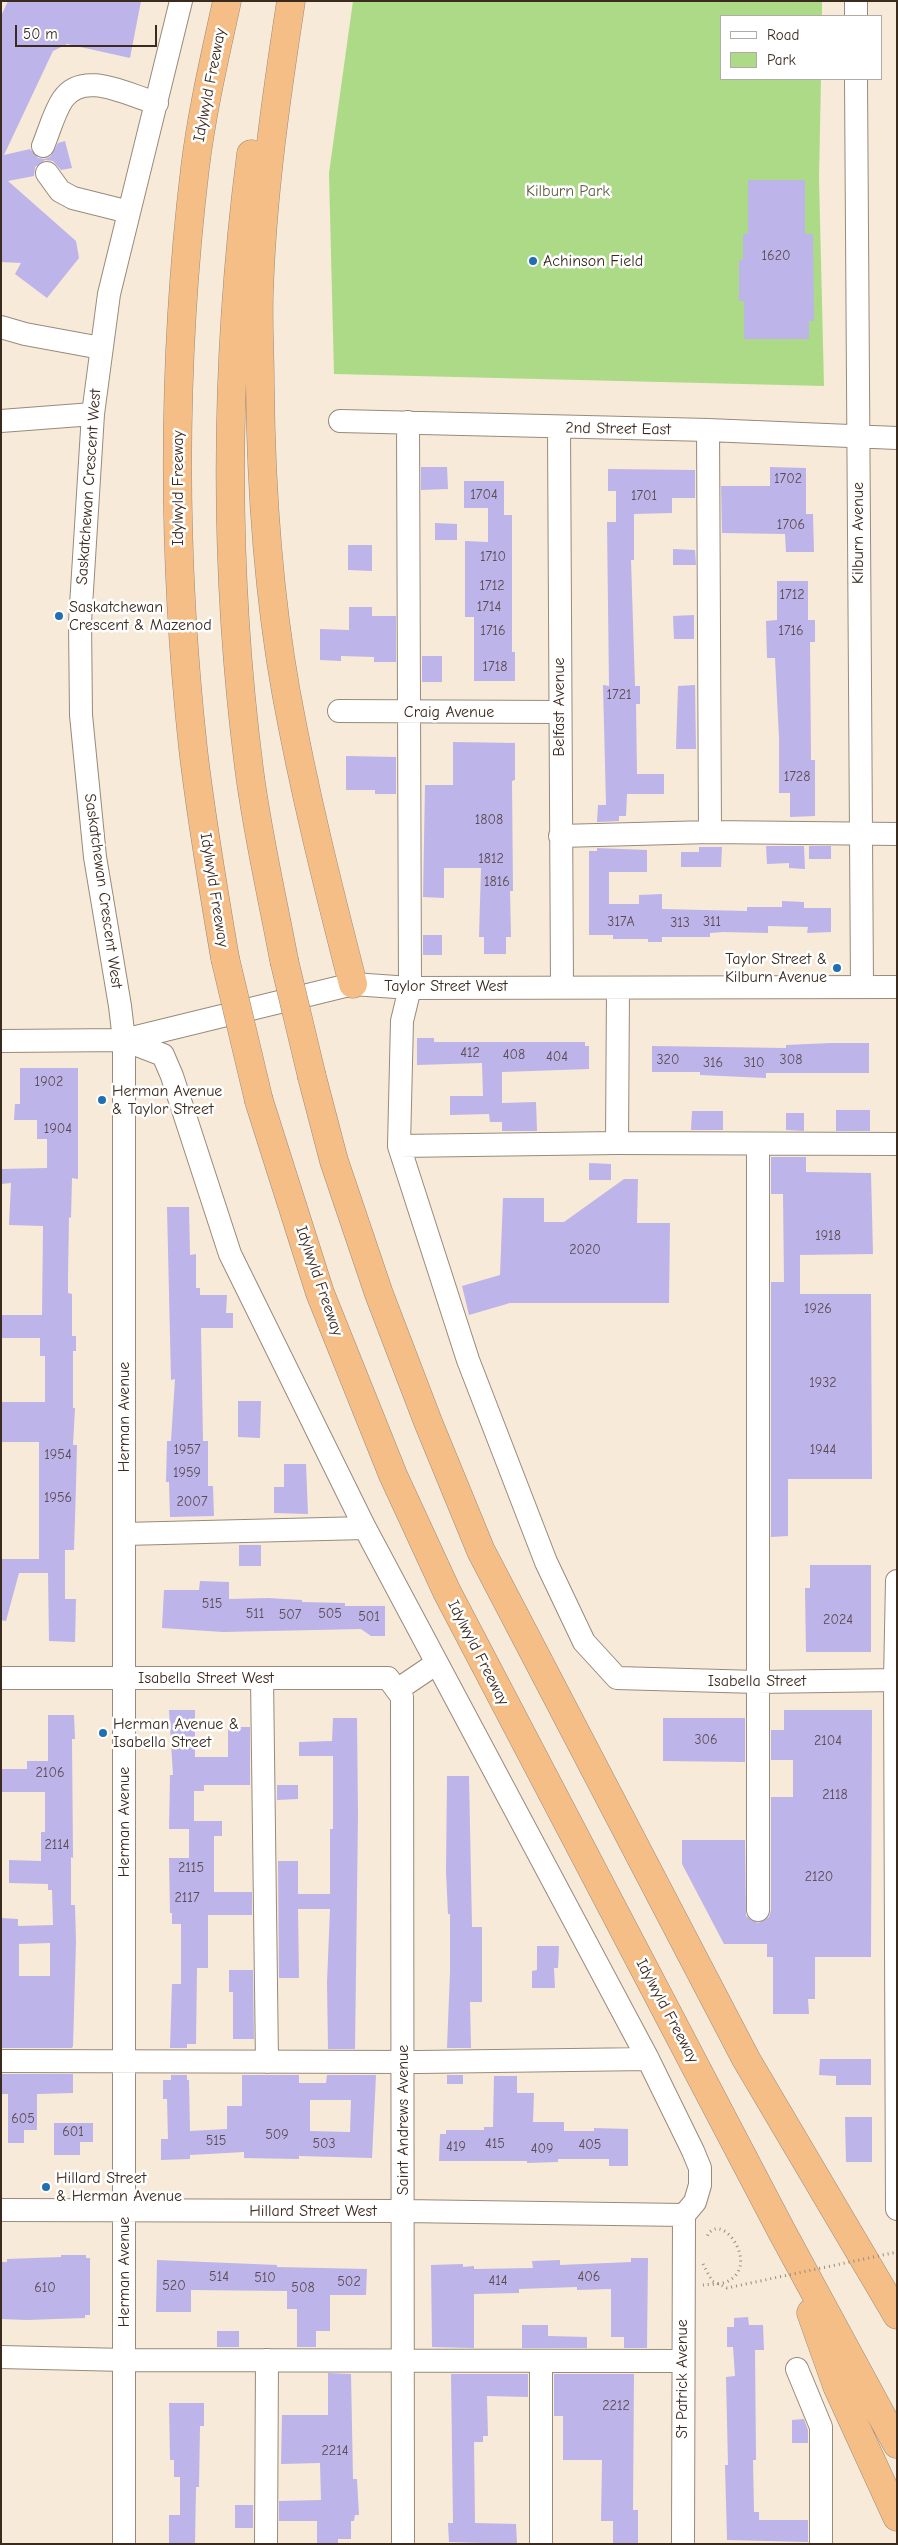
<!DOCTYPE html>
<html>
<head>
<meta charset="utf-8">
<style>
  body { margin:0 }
  #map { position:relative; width:898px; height:2545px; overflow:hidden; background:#f7ead8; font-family:"Comic Neue",sans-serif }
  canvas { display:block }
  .frame { position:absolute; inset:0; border:2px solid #3b2a1e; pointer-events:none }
  .legend { position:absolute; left:720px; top:15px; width:162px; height:65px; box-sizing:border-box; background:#fff; border:1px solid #b1aaa5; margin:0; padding:6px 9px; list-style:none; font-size:15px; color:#3b2a1e }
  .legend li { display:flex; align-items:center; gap:10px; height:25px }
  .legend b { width:25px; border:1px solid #b1aaa5 }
  .scale { position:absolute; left:15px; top:25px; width:142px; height:22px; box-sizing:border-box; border:2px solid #3b2a1e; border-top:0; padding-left:6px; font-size:15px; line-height:18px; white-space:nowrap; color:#3b2a1e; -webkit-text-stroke:4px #fff; paint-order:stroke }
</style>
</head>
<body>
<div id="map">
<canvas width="898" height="2545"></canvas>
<div class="frame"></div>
<ul class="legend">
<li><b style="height:6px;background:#fff"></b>Road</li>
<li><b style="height:14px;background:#adda87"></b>Park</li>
</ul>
<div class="scale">50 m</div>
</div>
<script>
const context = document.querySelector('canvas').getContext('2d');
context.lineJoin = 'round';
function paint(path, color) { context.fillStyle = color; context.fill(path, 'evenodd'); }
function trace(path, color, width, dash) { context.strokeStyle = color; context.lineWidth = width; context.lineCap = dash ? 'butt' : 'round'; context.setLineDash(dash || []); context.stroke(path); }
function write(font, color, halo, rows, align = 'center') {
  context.font = font + ' "Comic Neue",sans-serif'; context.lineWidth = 5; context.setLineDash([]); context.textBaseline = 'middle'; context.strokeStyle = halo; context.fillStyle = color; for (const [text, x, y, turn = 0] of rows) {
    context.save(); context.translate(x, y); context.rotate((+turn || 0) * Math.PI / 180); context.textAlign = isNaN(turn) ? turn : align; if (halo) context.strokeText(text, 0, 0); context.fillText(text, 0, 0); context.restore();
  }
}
const green = new Path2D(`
  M353,1H822V16H722V79H821L819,178L824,386L334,374L329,173Z`);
const building = new Path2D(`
  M8,1H141L130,58L67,44L53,51L4,155L30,149L38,158L45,159L51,156L58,143L65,141L72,168L61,170L53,161L45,160L35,167L34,176L8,181L76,241L79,258L47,298L15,274L21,263L1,262V16Z
  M748,180H805V234H813L814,321H809V339H744V301H739V260H743V234H748Z
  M421,467H447L448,489L421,490Z
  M770,467L806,468V514H813L814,552H786L785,534L722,533L721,486H770Z
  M608,469L695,470V498H672V513L634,514V560H631L635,686H640V704H636L637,774H664V794H627L626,816H619V821L597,822L598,805H606L603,685L609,686L607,522H616V491H608Z
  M464,481H504V515H512V652H515V681H474V617H465V541L488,542V508H464Z
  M435,523L457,524V540H435Z
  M348,545H372V571L348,570Z
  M673,549L695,550L696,565H673Z
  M777,581H808V620H815V642H810L811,760H815V816L790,817V793H779V738L775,658H767L766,621L777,620Z
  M349,607H372V616H396V662H374V657L341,656V661L320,660V629L349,630Z
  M694,615V639H674L673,616Z
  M422,656H442V682H422Z
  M695,685L696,749H676L678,686Z
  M453,742L515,743V780L512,781L513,891H510L511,937H506V954H484V937H479L481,868H444V898L423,897L425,785H453Z
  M346,756L396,757V794H375V790H346Z
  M766,846H804L805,869L789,868V863L767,864Z
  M809,846H831V859H809Z
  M699,847H722L721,867H681V852H699Z
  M597,848L647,850V872H609V904H639V895L662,894V909L747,911V907H782V901L804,902V908H831V932L807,933L808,927L768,926V933L723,932L710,933V937H662V942H648V939H613V935H589V851H597Z
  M423,935H442V955H423Z
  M417,1038H434V1042H585V1046H589V1069L502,1072V1103L536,1102L537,1131H502V1122H490L489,1114L450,1115V1096H483L482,1063L417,1065Z
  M831,1043H869V1073H766V1078L700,1075V1072H652V1046L786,1048V1045Z
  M20,1068H78V1179L72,1178L71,1218L69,1217L68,1277V1293L72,1294V1336H76V1351H73V1408H75L73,1445H77L76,1486L74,1550H65V1599H76L75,1642L49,1641L48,1573H19L6,1621L1,1620V1559H39V1442H1V1402H45V1356H40V1338H1V1315H42L43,1226L9,1225L11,1183L1,1184V1169L47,1168V1139H37V1120H14L15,1104H20Z
  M836,1110H870V1131H836Z
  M692,1111H723V1130H691Z
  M786,1113H804V1131L786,1130Z
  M771,1157H806V1172L871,1173L873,1254L800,1255V1294H871L872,1479H788V1536L771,1537V1282H784L783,1194H771Z
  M589,1163L611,1164V1180H589Z
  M624,1179H638L637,1223H670L669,1303H510L469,1315L462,1286L500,1275L503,1198H544V1222H564Z
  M167,1207H189L190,1255L196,1254V1288H200V1295H227L226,1313H233V1328H201L203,1441H208V1486H213L214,1516L170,1517L169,1482H166L167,1441H171L175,1379L171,1380Z
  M238,1401H261L260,1438L238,1437Z
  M284,1464H306L308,1514L274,1513V1487H284Z
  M239,1545H261V1566H239Z
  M810,1565H871V1652H806L805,1588H810Z
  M200,1581L229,1582V1599L268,1598L302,1600V1602L345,1603V1606H385V1636H371L361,1629L223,1632L162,1628L164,1590H199Z
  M169,1710H195V1757H228V1727H250V1785H204V1791H194V1821H222V1836H214V1892H252V1915H208V1968H197L196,2044H187V2048H170L172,1984H181V1924H172V1913H170L169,1858H189V1829H169L170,1775H173Z
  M784,1710H872L871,1957H815V1999H808L809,2014H773V1957H767V1944H724L682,1864V1840H745L746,1916L758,1923L769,1917L771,1910V1797H793V1760H771V1730H784Z
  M48,1715H74L75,1739H72L73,1858L71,1857V1905H75L76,1942L73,2046L72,2048H1V1918L18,1919V1926L53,1925L52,1890H48V1884L9,1883V1860L41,1861V1832H45V1792H1V1769H27V1761H48ZM50,1943V1976H19V1944Z
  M333,1718H357L358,1815L355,2049H328L327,1982L330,1909H298L299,1978H279L278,1861H298V1894H330V1829H333V1756H299V1742L332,1741Z
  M663,1718H745V1762L663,1761Z
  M447,1776H469L472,1927H482V2002H470L471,2048H447L450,1972V1914H448L446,1872Z
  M277,1785H298V1799L277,1800Z
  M537,1946H559L558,1968H554L555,1988H532V1971L537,1970Z
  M229,1970H253L254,2039H233V1992H229Z
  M820,2059H871V2085H836V2076L819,2075Z
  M1,2074H73V2093L37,2094V2130H24V2143H8V2094H1Z
  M171,2075H187V2080H189L190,2131L227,2129V2106H242V2075H299V2083H326L327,2075H376L372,2158L299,2156V2159L244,2158V2152L190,2155V2159L161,2160V2139H168L167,2099H163V2080H171ZM310,2100H351L350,2132L310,2131Z
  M447,2075H463V2084H447Z
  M494,2076H517V2093H534L533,2122H564V2131H594V2128L628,2129V2166H609V2159H558V2162L527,2163V2161H439L440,2134H446V2130H484V2127H493Z
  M845,2117H872V2162H846Z
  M54,2123H93V2142H80V2155H54Z
  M61,2255H86V2258H90V2315H85V2318L27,2320L1,2319V2262H7V2259L61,2257Z
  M631,2258H648L647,2348H624V2337H611V2289L577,2290V2287L519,2289V2293L474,2294V2348L432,2347L431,2265L463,2264V2267L474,2266V2269L533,2268L532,2261L560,2260V2265L631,2262Z
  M157,2260L277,2265V2267L367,2269L366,2295H330V2331H316V2347H297V2309H287V2291L191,2290V2312H156Z
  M748,2317L749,2325H763L764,2350H755L756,2460H753L754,2512H759V2520H808V2542L727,2540L725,2465H728L726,2377L735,2376L733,2347H727V2327H734V2318Z
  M522,2325H548V2336L587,2337V2348H522Z
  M217,2331H239V2347H217Z
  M328,2373L351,2374L353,2479H357L359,2515H355L354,2521H351V2539H338V2544H317V2521H279V2501L321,2500L320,2463L281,2464L282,2415H328Z
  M451,2374H528V2397L487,2396L488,2436H483V2442H474L475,2523L516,2524L517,2544L449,2542L448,2523H453Z
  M554,2374H634L633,2510H638V2544H613V2521H601L602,2460H563V2416H554Z
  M169,2403H204V2426H200L199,2487H196L195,2544H169V2515H180V2477H174V2460H170Z
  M804,2419L808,2430V2443H792V2420Z
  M235,2505H253V2528H235Z`);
const path = new Path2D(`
  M703,2285C711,2284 722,2285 730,2280C760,2262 718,2206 706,2239`);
const minor = new Path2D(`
  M856,1V16
  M856,79L862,986
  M43,146C49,132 54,112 63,99C84,69 129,96 157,103
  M47,173L60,191L73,198L129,212
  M1,327L25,334L101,348
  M1,421L93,414
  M340,421L708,430L897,438
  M408,422L410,988L402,1021L399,1146L617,1143L897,1144
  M559,428L562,986
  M708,430L710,832
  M339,711L559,712
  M560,836L710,832L897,834
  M124,1040L163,1055L172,1076L230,1254L365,1528L648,2059L693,2151L700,2168V2185L695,2202L684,2215
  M1,1041L124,1040L353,984L410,988L897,987
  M617,1143L618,988
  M758,1144V1910
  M399,1146L468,1360L546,1562L584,1642L617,1678L757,1682L897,1680
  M124,1534L365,1528
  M897,1581L895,1680L897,2209
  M1,1678H388L402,1697L403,2544
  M262,1678L267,2062
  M397,1690L437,1663
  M1,2061L418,2062L648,2059
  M1,2210L403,2211L684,2215
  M1,2357L124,2360L682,2361
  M541,2362V2544
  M797,2369L821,2427V2544
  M124,2544V1040L120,1006L95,857L81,715L80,622L93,414L109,294L181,1
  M266,2544L267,2360
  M683,2544L684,2215`);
const highway = new Path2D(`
  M291,1C276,98 262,196 259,294C258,324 260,354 260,384C261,487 268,591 286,692C304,791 328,887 353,984
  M251,154C225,356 223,565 249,768C257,832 272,896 284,960
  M225,958C213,888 201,818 193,748C172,555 172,360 195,168C202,111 215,56 227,1
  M312,1077L334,1161L379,1294L428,1422L481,1551L746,2059L897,2315
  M259,1101L320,1293L393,1475L447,1592L781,2230L897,2444
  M811,2313L837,2386L897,2517`);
const pathBridge = new Path2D(`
  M703,2264L712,2281L727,2288L897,2252`);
const highwayBridge = new Path2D(`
  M225,958L259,1101
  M284,960L312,1077`);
const markers = [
  [533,261,5,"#1f6fb2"],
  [59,616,5,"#1f6fb2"],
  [837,968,5,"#1f6fb2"],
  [102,1100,5,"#1f6fb2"],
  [103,1733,5,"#1f6fb2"],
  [46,2187,5,"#1f6fb2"]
];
const numberNames = [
  ["1620",776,256],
  ["1702",788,479],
  ["1704",484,495],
  ["1701",644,496],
  ["1706",791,525],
  ["1710",493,557],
  ["1712",492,586],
  ["1712",792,595],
  ["1714",489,607],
  ["1716",493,631],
  ["1716",791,631],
  ["1718",495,667],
  ["1721",619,695],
  ["1728",797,777],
  ["1808",489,820],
  ["1812",491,859],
  ["1816",497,882],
  ["317A",621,922],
  ["311",712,922],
  ["313",680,923],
  ["412",470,1053],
  ["408",514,1055],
  ["404",557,1057],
  ["320",668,1060],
  ["308",791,1060],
  ["316",713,1063],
  ["310",754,1063],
  ["1902",49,1082],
  ["1904",58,1129],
  ["1918",828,1236],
  ["2020",585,1250],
  ["1926",818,1309],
  ["1932",823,1383],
  ["1957",187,1450],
  ["1944",823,1450],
  ["1954",58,1455],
  ["1959",187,1473],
  ["1956",58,1498],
  ["2007",192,1502],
  ["515",212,1604],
  ["511",255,1614],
  ["505",330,1614],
  ["507",290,1615],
  ["501",369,1617],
  ["2024",838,1620],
  ["306",706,1740],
  ["2104",828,1741],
  ["2106",50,1773],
  ["2118",835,1795],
  ["2114",57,1845],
  ["2115",191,1868],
  ["2120",819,1877],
  ["2117",187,1898],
  ["605",23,2119],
  ["601",73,2132],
  ["509",277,2135],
  ["515",216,2141],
  ["503",324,2144],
  ["415",495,2144],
  ["405",590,2145],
  ["419",456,2147],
  ["409",542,2149],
  ["514",219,2277],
  ["406",589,2277],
  ["510",265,2278],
  ["414",498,2281],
  ["502",349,2282],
  ["520",174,2286],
  ["610",45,2288],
  ["508",303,2288],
  ["2212",616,2406],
  ["2214",335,2451]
];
const streetNames = [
  ["Idylwyld Freeway",210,85,-79],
  ["2nd Street East",618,429,1],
  ["Saskatchewan Crescent West",89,487,-86],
  ["Idylwyld Freeway",178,488,-90],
  ["Kilburn Avenue",858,533,-90],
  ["Belfast Avenue",559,707,-90],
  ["Craig Avenue",449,712],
  ["Idylwyld Freeway",214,890,81],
  ["Saskatchewan Crescent West",103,891,82],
  ["Taylor Street West",446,986],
  ["Idylwyld Freeway",319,1281,71],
  ["Herman Avenue",124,1417,-90],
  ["Idylwyld Freeway",478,1653,63],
  ["Isabella Street West",206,1678],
  ["Isabella Street",757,1681],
  ["Herman Avenue",124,1822,-90],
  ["Idylwyld Freeway",667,2011,62],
  ["Saint Andrews Avenue",403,2120,-90],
  ["Hillard Street West",313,2211],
  ["Herman Avenue",124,2272,-90],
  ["St Patrick Avenue",682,2379,-90]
];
const parkNames = [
  ["Kilburn Park",568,191]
];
const poiNames = [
  ["Achinson Field",543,261],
  ["Saskatchewan",69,607],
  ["Crescent & Mazenod",69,625],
  ["Taylor Street &",827,959,"right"],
  ["Kilburn Avenue",827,977,"right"],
  ["Herman Avenue",112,1091],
  ["& Taylor Street",112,1109],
  ["Herman Avenue &",113,1724],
  ["Isabella Street",113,1742],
  ["Hillard Street",56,2178],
  ["& Herman Avenue",56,2196]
];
paint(green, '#adda87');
paint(building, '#bdb4e9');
trace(minor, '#998a7b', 24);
trace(highway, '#998a7b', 29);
trace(path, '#998a7b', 3, [1, 4]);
trace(minor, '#fff', 22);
trace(highway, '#f6be87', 28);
trace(highwayBridge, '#998a7b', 29, []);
trace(pathBridge, '#998a7b', 3, [1, 4]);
trace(highwayBridge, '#f6be87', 28);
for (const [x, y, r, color] of markers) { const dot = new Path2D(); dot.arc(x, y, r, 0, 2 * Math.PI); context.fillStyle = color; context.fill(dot); trace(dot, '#fff', 2); }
write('14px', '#5c4c51', null, numberNames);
write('16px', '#3b2a1e', '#fff', streetNames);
write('16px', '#5d5f3e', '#fff', parkNames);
write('16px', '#3b2a1e', '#fff', poiNames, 'left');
</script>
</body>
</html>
